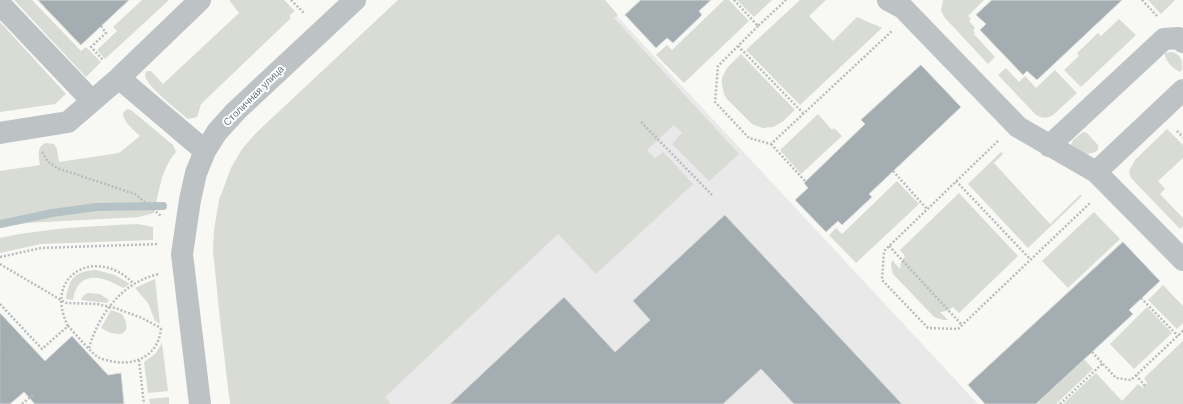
<!DOCTYPE html>
<html>
<head>
<meta charset="utf-8">
<style>
  body { margin:0 }
  canvas { display:block; background:#f8f8f5 }
</style>
</head>
<body>
<canvas width="1183" height="404"></canvas>
<script>
const context = document.querySelector('canvas').getContext('2d');
context.lineJoin = 'round';
function paint(path, color) { context.fillStyle = color; context.fill(path, 'evenodd'); }
function trace(path, color, width, dash) { context.strokeStyle = color; context.lineWidth = width; context.lineCap = dash ? 'butt' : 'round'; context.setLineDash(dash || []); context.stroke(path); }
function write(font, color, halo, rows, align = 'center') {
  context.font = font + ' Arial,sans-serif'; context.lineWidth = 4; context.setLineDash([]); context.textBaseline = 'middle'; context.strokeStyle = halo; context.fillStyle = color; for (const [text, x, y, turn = 0] of rows) {
    context.save(); context.translate(x, y); context.rotate((+turn || 0) * Math.PI / 180); context.textAlign = isNaN(turn) ? turn : align; if (halo) context.strokeText(text, 0, 0); context.fillText(text, 0, 0); context.restore();
  }
}
const built = new Path2D(`
  M468,0H602L978,404H270Z`);
const green = new Path2D(`
  M14,0H32L81,51L86,47L101,62L86,77Z
  M142,0H169L105,59L97,50L117,31L113,27Z
  M229,0H284L295,11L289,16L291,18L201,104L197,117L188,119C179,111 144,85 145,74L147,71H151L163,84L239,13Z
  M398,0H605L618,15L614,18L739,154L709,181L672,144L682,133L674,125L647,150L655,159L663,152L693,184L596,274L558,234L385,397L391,404H230L220,320L213,251L214,230L219,200L231,168L242,149L256,133Z
  M724,0H729L749,21L684,83L656,55L667,45L672,50Z
  M737,0H772L754,17Z
  M800,0H826L809,16L833,41L857,17L882,28L800,105L746,50Z
  M943,0H984L968,16L971,19L969,21L975,28L973,30L975,33L974,34L995,57L988,64L945,18L941,11Z
  M1148,0H1175L1161,14Z
  M1119,19L1136,35L1081,87L1064,70L1079,56L1077,53L1098,33L1101,36Z
  M0,22L66,94L55,104L0,112Z
  M1171,52C1181,53 1183,62 1182,70L1180,72C1173,69 1164,60 1165,53Z
  M741,54L795,110L782,122L773,127L763,128L752,124L727,99L724,94L722,84V78L727,68Z
  M1006,68L1019,82L1025,76L1036,88L1055,70L1077,93L1053,115C1047,119 1042,118 1036,115L998,75Z
  M127,109L131,110L173,145L176,152C161,169 159,192 154,213L139,217L27,223L0,228V171L40,165C39,156 36,147 46,143L54,144L57,149L59,162L119,153L140,136C134,130 123,122 123,113Z
  M818,114L832,130L834,128L842,136L801,174L780,150Z
  M1167,129L1183,145V158L1158,181L1165,189L1160,194L1183,218V226L1180,229L1131,178L1129,171L1135,160Z
  M1083,132L1087,133L1098,145V150C1086,158 1082,152 1071,145L1073,140Z
  M1001,152L1003,154L994,163L1050,224L1080,195L1082,196L1028,248L968,184Z
  M897,181L919,204L856,263L829,235L836,228L842,234Z
  M959,193L1018,256L959,313L953,307L947,311L940,312L948,320H943L934,317L893,274L891,266L892,260L900,269L901,262L905,256L900,250Z
  M1094,212L1120,239L1068,288L1042,261Z
  M138,224L153,227V240L41,244L0,253V238C45,228 92,226 138,224Z
  M96,270L115,275L130,284L123,288C103,276 78,269 73,300L66,299C69,279 74,271 96,270Z
  M155,279L160,324L155,321L148,303L135,288Z
  M1163,285L1183,306V323L1177,329L1148,300Z
  M88,293L100,294L109,300L107,303L81,300L84,295Z
  M1147,307L1172,333L1134,369L1110,344Z
  M111,310L122,314C135,335 118,339 101,328Z
  M1183,341V404H1063L1096,373L1122,401L1138,384L1143,388L1147,383L1144,378Z
  M162,343L168,391L148,393L144,362L155,354Z
  M1084,359L1093,369L1056,404H1037Z
  M169,397V404H150L149,399Z`);
const stream = new Path2D(`
  M0,224L52,213L96,207L163,206`);
const building = new Path2D(`
  M38,0H129L81,45Z
  M641,0H711L699,11L702,15L673,43L667,38L656,48L625,15Z
  M992,0H1122L1037,80L1027,71L1023,75L980,30L986,24L976,15Z
  M921,65L961,107L869,194L872,197L842,225L838,221L826,232L795,200L808,188L804,183L865,124L861,120Z
  M725,215L902,404H794L761,369L723,404H450L564,297L615,352L650,320L633,301Z
  M1123,242L1160,281L1129,310L1133,314L1036,404H985L968,385Z
  M0,313L45,361L72,336L108,375L121,373L124,404H35L24,392L10,404H0Z`);
const path = new Path2D(`
  M291,0L304,13
  M734,0L758,26L786,0
  M1142,0L1157,16
  M101,26L106,33L91,47L103,60
  M758,26L718,66L715,102L749,138L771,144L892,31
  M738,46L803,113
  M641,122L712,195
  M1177,131L1183,137
  M998,141L884,251L882,280L928,328L958,329L1090,203
  M771,144L805,181
  M42,152L48,162L57,168L135,194L161,216
  M893,171L927,209
  M956,181L1030,259
  M889,246L962,325
  M0,257L41,248L158,244
  M0,264L66,303L97,304L115,308L142,318L161,328
  M1141,298L1178,336
  M0,304L42,349L68,326C76,334 90,352 98,357C101,359 106,360 110,361C134,367 159,356 161,328
  M68,326C42,275 97,245 134,284
  M89,348C99,314 122,282 159,274
  M1092,352L1116,378L1131,380L1183,331
  M139,360L144,404
  M1136,375L1145,386
  M22,404L34,394
  M1060,404L1102,364`);
const minor = new Path2D(`
  M888,0L903,8L1018,127L1096,172L1183,260
  M0,4L92,101
  M119,78L205,151
  M0,133L68,122L119,78L200,0
  M1049,146L1164,39L1179,38L1183,42
  M1096,172L1183,90
  M200,404L182,254L190,200L196,173L205,151L217,132L236,111L355,0`);
const streetNames = [
  ["Столичная улица",254,96,-45]
];
paint(built, '#e9e9e9');
paint(green, '#d8dcd5');
trace(stream, '#b6c3c6', 8);
paint(building, '#a4aeb2');
trace(building, '#dad9d8', 1);
trace(path, '#b8bcbe', 2.5, [2, 2]);
trace(minor, '#bdc2c5', 22);
write('10px', '#65767e', '#fff', streetNames);
</script>
</body>
</html>
